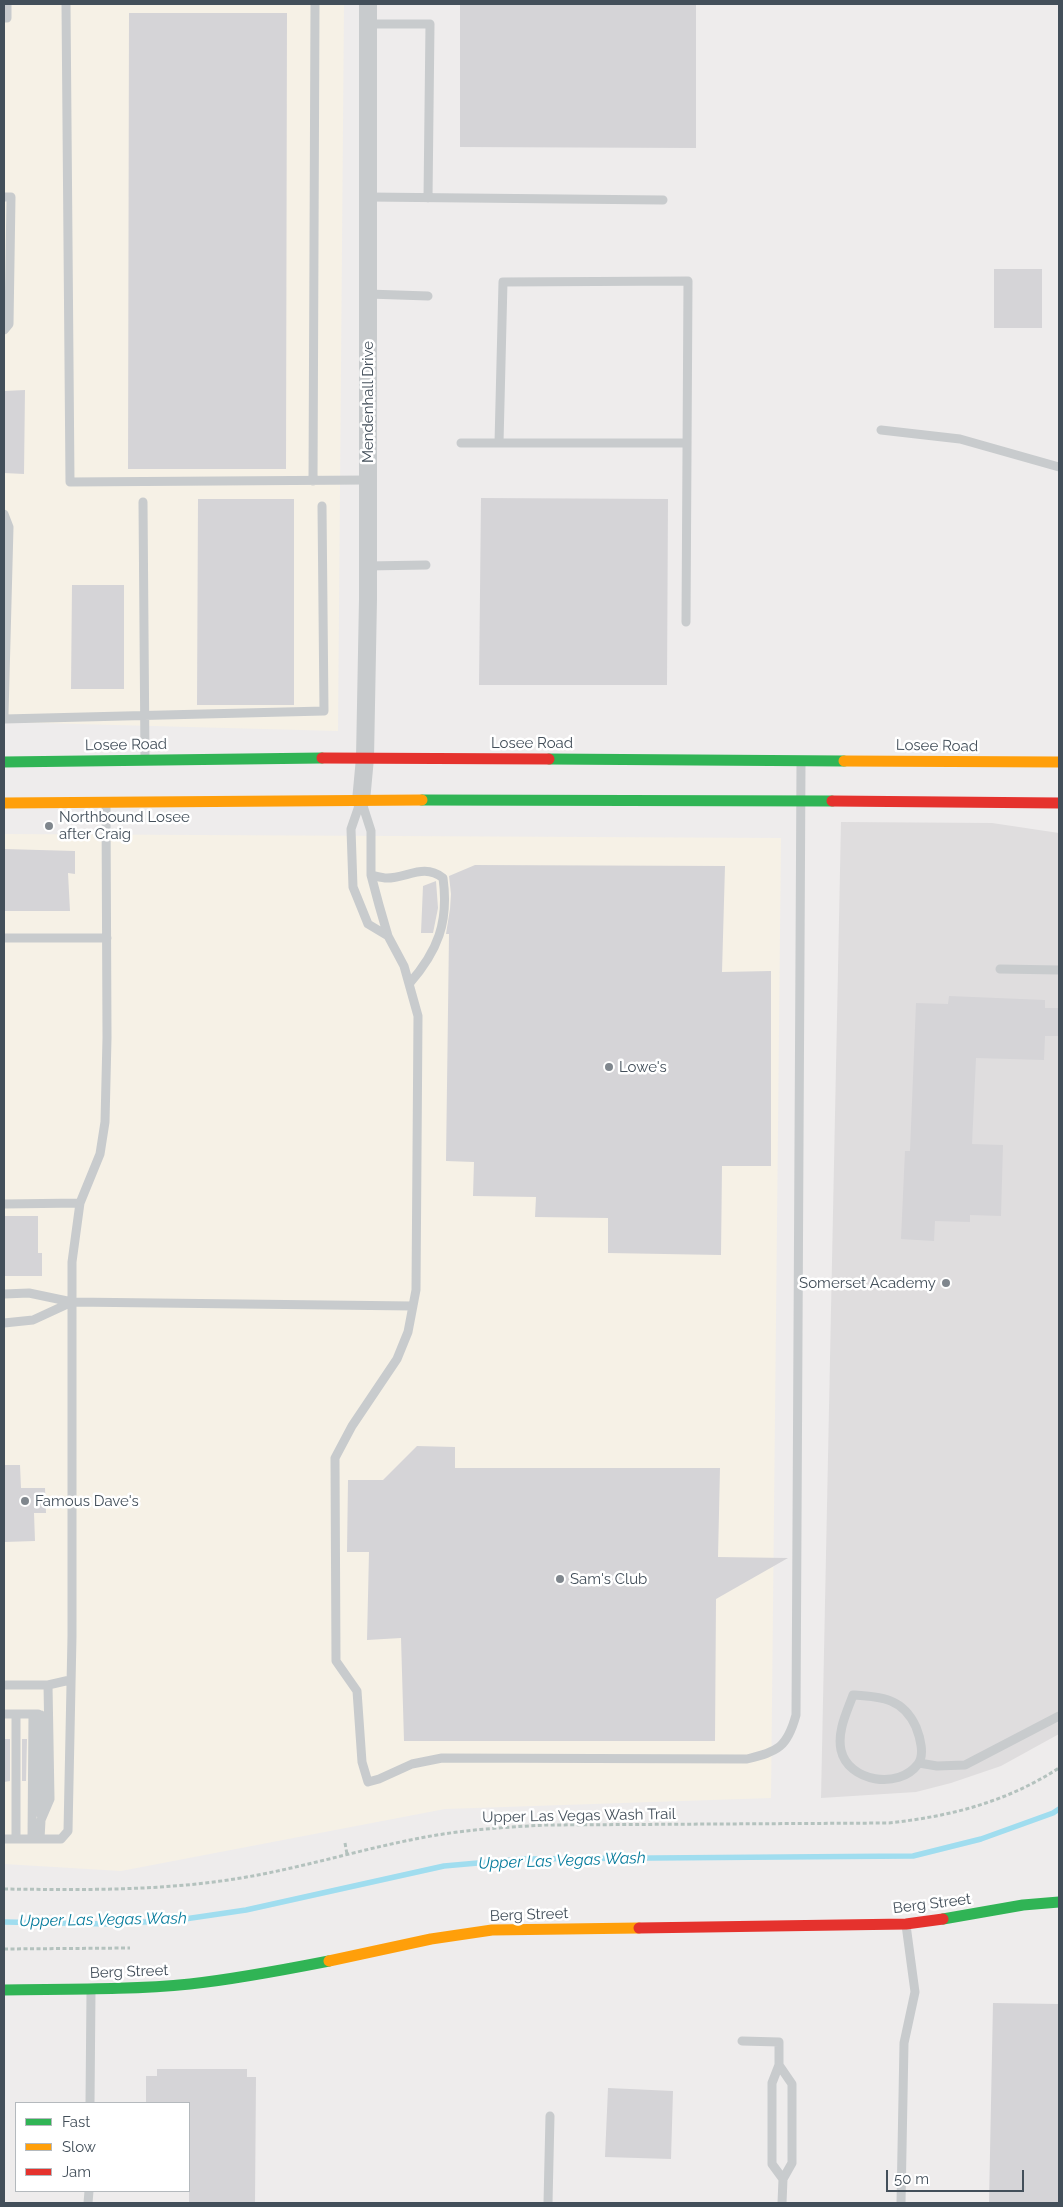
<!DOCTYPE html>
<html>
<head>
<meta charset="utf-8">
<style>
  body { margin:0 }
  #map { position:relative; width:1063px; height:2207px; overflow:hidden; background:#eeecec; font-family:Raleway,sans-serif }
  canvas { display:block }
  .frame { position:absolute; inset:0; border:5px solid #434f5a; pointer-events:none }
  .legend { position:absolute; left:15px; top:2102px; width:175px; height:90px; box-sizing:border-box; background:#fff; border:1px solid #b4b9bd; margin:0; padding:6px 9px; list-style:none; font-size:15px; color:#434f5a }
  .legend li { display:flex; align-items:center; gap:10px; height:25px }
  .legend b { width:25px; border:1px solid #b4b9bd }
  .scale { position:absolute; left:886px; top:2170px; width:138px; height:22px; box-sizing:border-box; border:2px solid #434f5a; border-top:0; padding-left:6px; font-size:15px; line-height:18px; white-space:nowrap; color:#434f5a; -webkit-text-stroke:4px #fff; paint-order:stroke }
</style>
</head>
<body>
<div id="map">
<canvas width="1063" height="2207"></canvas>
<div class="frame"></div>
<ul class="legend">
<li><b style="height:6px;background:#30b455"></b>Fast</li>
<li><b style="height:6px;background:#ff9f0a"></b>Slow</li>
<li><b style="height:6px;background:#e5322d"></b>Jam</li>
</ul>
<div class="scale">50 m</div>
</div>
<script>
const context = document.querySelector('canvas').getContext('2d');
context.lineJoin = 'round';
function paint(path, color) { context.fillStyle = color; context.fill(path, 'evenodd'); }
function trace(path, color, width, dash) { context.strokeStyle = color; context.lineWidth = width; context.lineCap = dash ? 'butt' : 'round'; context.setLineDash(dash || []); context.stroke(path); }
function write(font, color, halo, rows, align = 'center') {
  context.font = font + ' Raleway,sans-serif'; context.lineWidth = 5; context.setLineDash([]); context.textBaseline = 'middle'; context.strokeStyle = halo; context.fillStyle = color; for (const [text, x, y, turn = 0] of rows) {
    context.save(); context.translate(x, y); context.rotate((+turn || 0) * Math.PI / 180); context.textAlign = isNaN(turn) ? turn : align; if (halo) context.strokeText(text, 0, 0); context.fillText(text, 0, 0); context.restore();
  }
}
const commercial = new Path2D(`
  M4,4H344L338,731L4,722Z
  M4,834L781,838L771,1798L445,1809L121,1871L4,1864Z`);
const education = new Path2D(`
  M841,822L992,823L1059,833V1734L1001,1766L951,1783L916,1792L821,1798Z`);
const stream = new Path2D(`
  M4,1922L110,1924L178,1920L246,1910L444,1866L523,1859L913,1856L981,1839L1053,1813L1059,1809`);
const building = new Path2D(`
  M460,4H696V148L460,147Z
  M129,13H287L286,469H128Z
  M994,269H1042V328H994Z
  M25,390L24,474L4,473V391Z
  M481,498L668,499L667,685H479Z
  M198,499H294V705H197Z
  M72,585H124V689H71Z
  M4,849L75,851V874L68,873L70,911H4Z
  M475,865L725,866L722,972L771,971V1166H722L721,1255L608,1253V1218L535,1217L536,1197L473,1196L474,1162L446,1161L449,934H446L450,909L451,894L449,876Z
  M436,881L438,908L433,933H421L423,886Z
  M949,996L1045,1000V1008H1059L1058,1036H1045L1044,1060L976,1058L972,1144L1003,1145L1001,1216L970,1215V1222L935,1221L934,1241L901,1239L905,1151H910L916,1003L948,1004Z
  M4,1216H38V1253H42V1276H4Z
  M417,1446L455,1447V1468H720L718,1557L788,1558L716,1599L715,1741H404L401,1638L367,1640L369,1552H347L348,1480H383Z
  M4,1465H20L21,1488H45L46,1513H34L35,1541L4,1542Z
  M4,1739H10V1781L4,1782Z
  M22,1739H27L26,1781H22Z
  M993,2003L1059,2004V2203H989Z
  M157,2069H247V2077H256L255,2203H189V2103H146V2076H157Z
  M608,2088L673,2091L671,2159L605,2157Z`);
const path = new Path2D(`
  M345,1843L347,1854
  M4,1889C83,1890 163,1891 241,1878C307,1867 371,1846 437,1835C473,1829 510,1827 546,1825L889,1823C952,1816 1006,1802 1059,1768
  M4,1949L130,1948`);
const lane = new Path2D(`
  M66,4L70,482L367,480
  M4,18H7V4
  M368,24H430L428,198
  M4,197H11L9,324L4,330
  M368,197L663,200
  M368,294L428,296
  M881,430L960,439L1059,467
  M461,443H687
  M499,443L503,282L688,281L686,622
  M313,481L315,4
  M143,502L145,760
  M4,514L9,527L4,715
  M367,566L426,565
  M4,719L324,711L322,506
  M360,803L351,829L353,887L368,924L388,936
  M362,803L371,831V875L379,905L388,936L404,966L418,1016L416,1290L408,1332L397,1359L352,1426L335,1458L336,1661L357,1691L362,1762L368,1782L379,1779L412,1764L442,1758L747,1759C778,1751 787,1748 796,1715L801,763
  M371,875C376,876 382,878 387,878C407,878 424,863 443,878C449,922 438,951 409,984
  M4,938H107
  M1000,969L1059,970
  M4,1204L80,1203
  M4,1294L29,1293L72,1302L413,1306
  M4,1323L33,1320L72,1302
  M4,1685H48L70,1680
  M853,1695C882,1697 903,1698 916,1727C920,1737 925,1755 918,1764C899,1790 848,1782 841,1750C837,1731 847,1712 853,1695Z
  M4,1714H38
  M919,1763L937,1766L965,1765L1059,1716
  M41,1815V1715
  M4,1839H61L68,1831L72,1636V1262L80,1203L100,1154L105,1122L107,1038L106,804
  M16,1839V1714
  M32,1839L33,1714
  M40,1839L41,1820L50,1799L48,1685
  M742,2041L779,2042V2065L772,2083V2164L783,2179
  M779,2065L792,2084V2163L783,2179L782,2203
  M90,2103L91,1991
  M88,2203L89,2191
  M548,2203L550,2116
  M901,2203L904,2043L915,1992L906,1925`);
const street = new Path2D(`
  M361,801L365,758L368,599V4`);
const fast = new Path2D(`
  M549,759L844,761
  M4,762L322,758
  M422,800L832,801
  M943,1919L1023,1905L1059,1902
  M4,1990C66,1989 129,1990 190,1984C237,1979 283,1970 329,1961`);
const slow = new Path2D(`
  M844,761L1059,762
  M4,803L422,800
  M329,1961L431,1939L492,1930L639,1928`);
const jam = new Path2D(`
  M322,758L549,759
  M832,801L1059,803
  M639,1928L906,1924L943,1919`);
const markers = [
  [49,826,5,"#7f868d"],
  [609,1067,5,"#7f868d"],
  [946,1283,5,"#7f868d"],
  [25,1501,5,"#7f868d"],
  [560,1579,5,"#7f868d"]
];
const streetNames = [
  ["Mendenhall Drive",368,402,-90],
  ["Losee Road",532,743],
  ["Losee Road",126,745,-1],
  ["Losee Road",937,746,1],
  ["Upper Las Vegas Wash Trail",579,1816,-1],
  ["Berg Street",932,1904,-7],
  ["Berg Street",529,1915,-2],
  ["Berg Street",129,1972,-2]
];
const poiNames = [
  ["Northbound Losee",59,817],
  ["after Craig",59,834],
  ["Lowe's",619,1067],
  ["Somerset Academy",936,1283,"right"],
  ["Famous Dave's",35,1501],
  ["Sam's Club",570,1579]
];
const waterNames = [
  ["Upper Las Vegas Wash",562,1861,-2],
  ["Upper Las Vegas Wash",103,1920,-1]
];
paint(commercial, '#f6f1e6');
paint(education, '#dfddde');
trace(stream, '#a0ddef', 5.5);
paint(building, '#d5d4d7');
trace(path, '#b4c2be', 3, [4, 2.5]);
trace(lane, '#c8cbcd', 9);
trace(street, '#c8cbcd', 18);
trace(fast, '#30b455', 11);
trace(slow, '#ff9f0a', 11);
trace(jam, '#e5322d', 11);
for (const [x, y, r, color] of markers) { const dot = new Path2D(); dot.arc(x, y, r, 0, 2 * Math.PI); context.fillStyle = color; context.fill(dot); trace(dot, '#fff', 2); }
write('15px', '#434f5a', '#fff', streetNames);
write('15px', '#434f5a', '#fff', poiNames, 'left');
write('italic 16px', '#057b9c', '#fff', waterNames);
</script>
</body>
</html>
